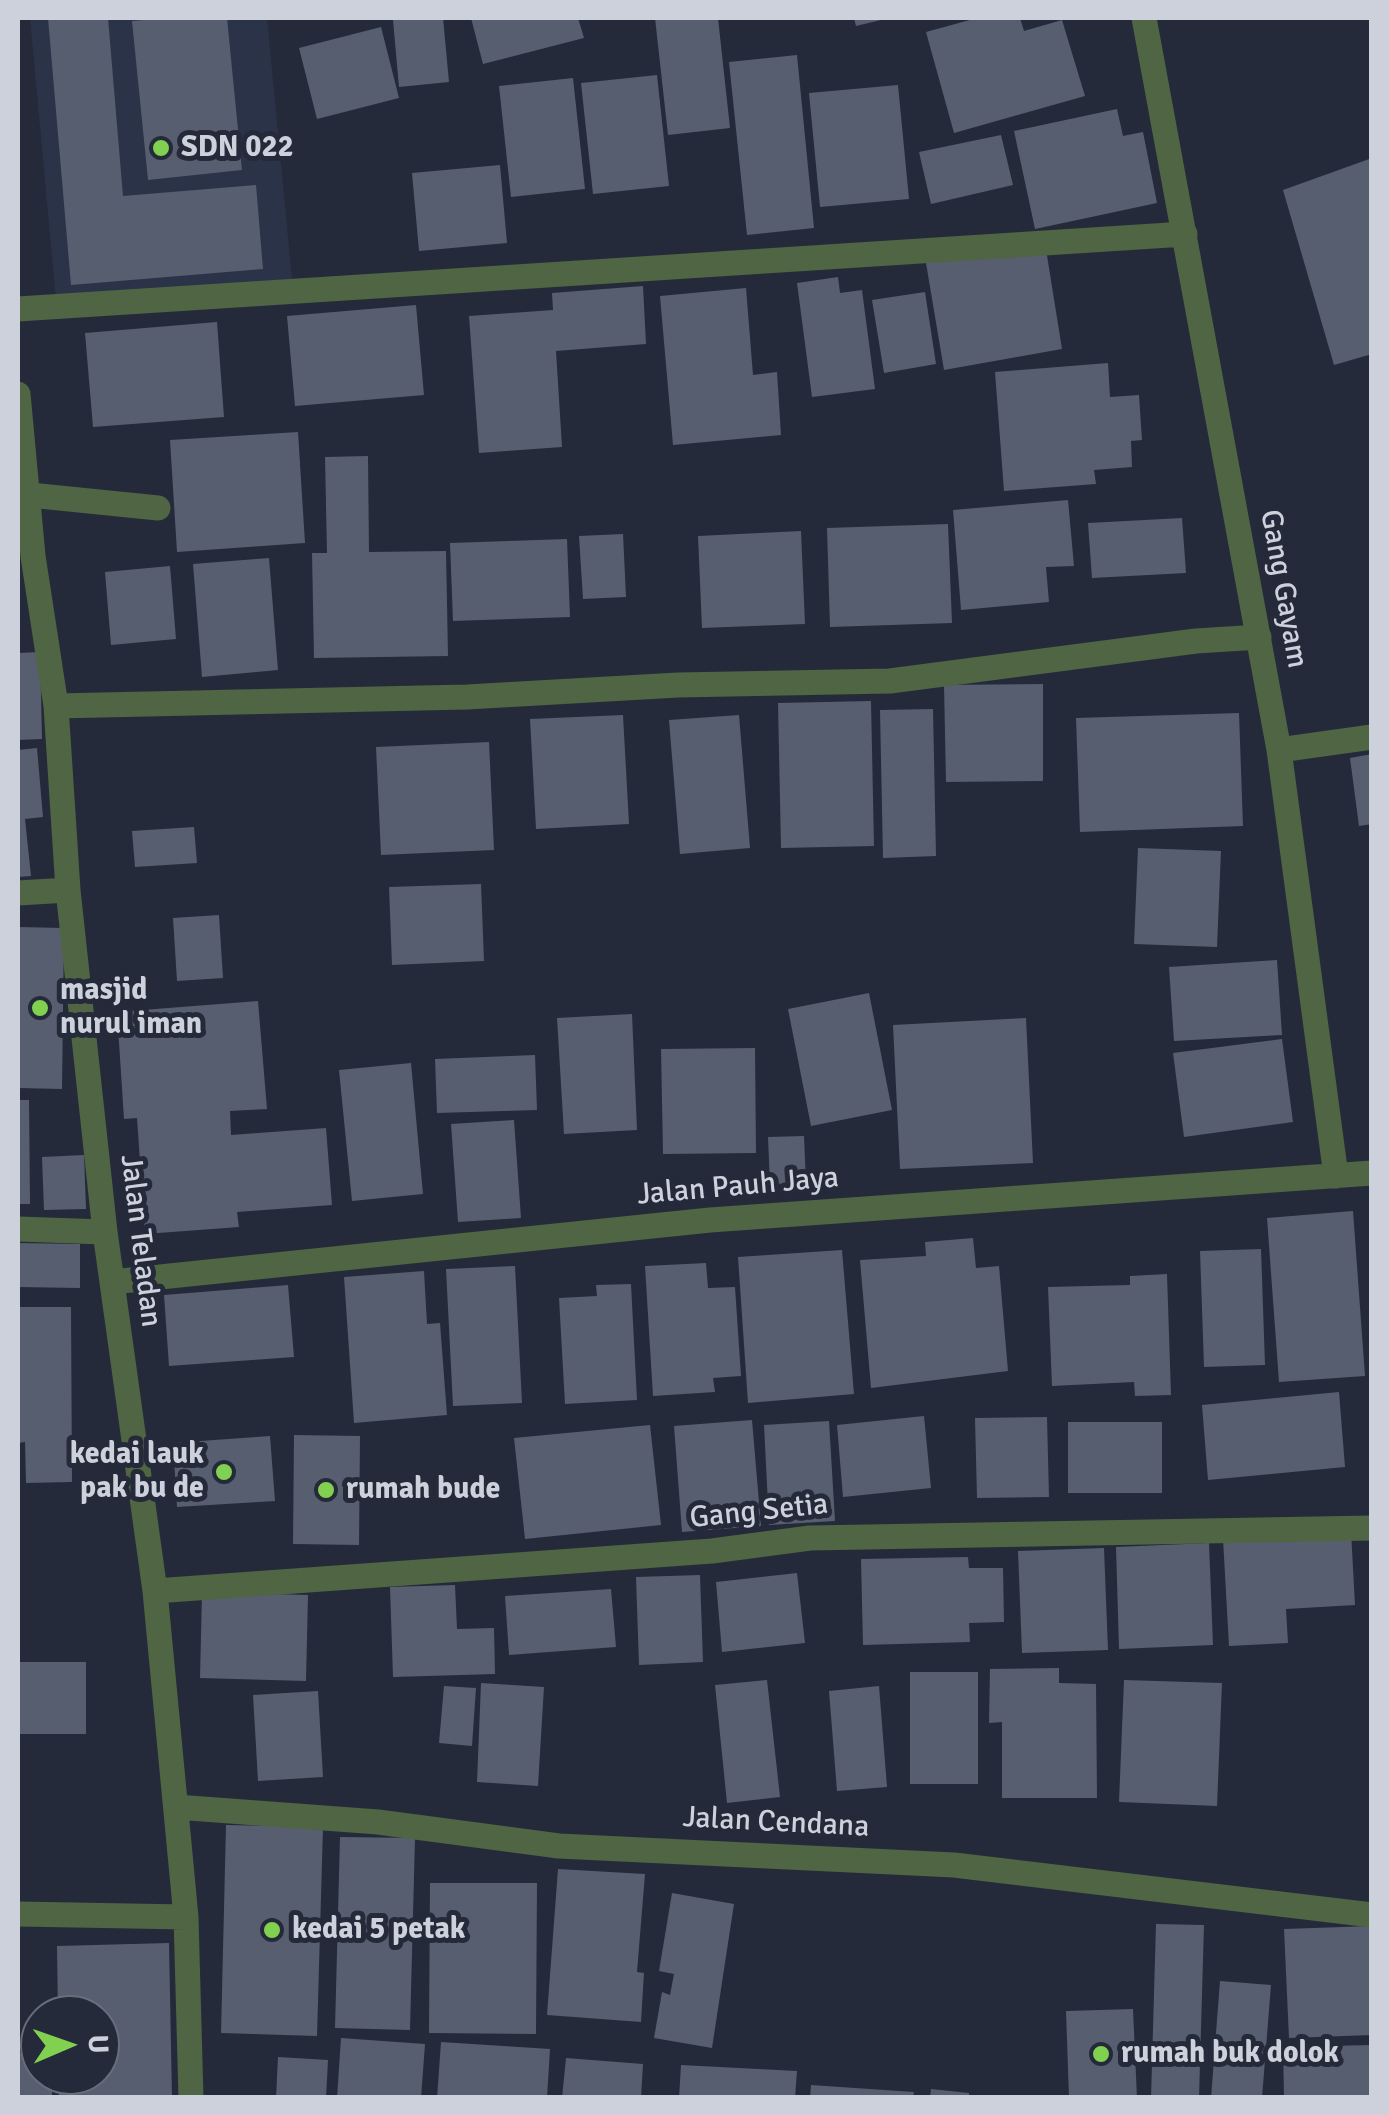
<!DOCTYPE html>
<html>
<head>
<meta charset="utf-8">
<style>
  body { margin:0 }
  #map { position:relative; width:1389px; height:2115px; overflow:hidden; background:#242a39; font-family:Signika,sans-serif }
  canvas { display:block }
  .frame { position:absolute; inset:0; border:20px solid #cdd1db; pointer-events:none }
  .north { position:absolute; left:20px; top:1995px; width:100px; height:100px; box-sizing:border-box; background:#242a39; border:2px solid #686d7a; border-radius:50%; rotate:88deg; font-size:28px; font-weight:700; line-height:40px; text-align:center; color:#cdd1db }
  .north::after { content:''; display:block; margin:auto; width:35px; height:45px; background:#81d050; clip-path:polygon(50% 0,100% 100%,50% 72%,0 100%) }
</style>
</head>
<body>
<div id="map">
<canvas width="1389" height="2115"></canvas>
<div class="frame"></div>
<div class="north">U</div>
</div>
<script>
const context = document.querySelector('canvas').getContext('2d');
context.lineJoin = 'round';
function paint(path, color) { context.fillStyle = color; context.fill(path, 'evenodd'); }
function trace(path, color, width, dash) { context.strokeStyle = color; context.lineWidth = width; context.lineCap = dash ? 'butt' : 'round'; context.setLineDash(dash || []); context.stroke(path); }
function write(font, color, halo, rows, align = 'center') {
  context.font = font + ' Signika,sans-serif'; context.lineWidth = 10; context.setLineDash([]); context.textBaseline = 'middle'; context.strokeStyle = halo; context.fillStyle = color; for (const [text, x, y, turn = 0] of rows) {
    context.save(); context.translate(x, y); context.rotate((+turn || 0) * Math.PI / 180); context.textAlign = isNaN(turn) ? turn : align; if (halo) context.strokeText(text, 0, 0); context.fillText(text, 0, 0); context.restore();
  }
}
const built = new Path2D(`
  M30,18H267L292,279L56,300Z`);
const building = new Path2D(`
  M48,18H108L123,196L256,185L263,269L71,285Z
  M169,18H227L242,170L148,180L132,21Z
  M443,18L449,82L399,87L393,20Z
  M471,18H578L584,38L483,64Z
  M655,18H718L730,128L668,135Z
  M854,18H885V19L856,26Z
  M977,18H1020L1024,31L1062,20L1085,96L954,133L926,32Z
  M381,27L399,98L317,119L299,48Z
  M797,55L814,228L747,235L729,62Z
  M657,75L669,186L593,194L581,83Z
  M573,78L585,189L511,197L499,86Z
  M898,85L909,199L820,207L809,93Z
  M1117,109L1123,136L1143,132L1157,203L1035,229L1014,131Z
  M1001,135L1013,185L931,204L919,152Z
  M1372,158V354L1334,365L1283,190Z
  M500,165L507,243L419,251L412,173Z
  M1045,243L1062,349L944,370L926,263Z
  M838,277L840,293L862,290L875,389L812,397L797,283Z
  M643,286L646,344L556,351L562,447L479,453L469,316L553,310L552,293Z
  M746,288L753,375L777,372L781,435L673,445L660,296Z
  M925,292L936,364L884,373L872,300Z
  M416,305L424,395L295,406L287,316Z
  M217,322L224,417L93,427L85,333Z
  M1108,363L1110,397L1139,395L1142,440L1131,441L1132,467L1094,470L1096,484L1004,491L995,372Z
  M298,432L305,543L177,552L170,440Z
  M368,456L369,552L446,551L448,656L314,658L312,553H327L325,457Z
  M1068,500L1074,566L1046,567L1049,602L961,610L953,510Z
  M1182,518L1186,573L1092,578L1088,523Z
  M948,524L952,623L830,627L827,528Z
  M801,531L805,624L702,628L698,536Z
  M623,534L626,597L583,599L579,536Z
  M567,539L570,617L453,621L450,543Z
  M269,558L278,670L202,677L193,564Z
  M170,566L176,639L111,645L105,572Z
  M40,652L42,739L18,740V653Z
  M1043,684V781L946,782L944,685Z
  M871,701L874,846L781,848L778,703Z
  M933,709L936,856L883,858L880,710Z
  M1239,713L1243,826L1080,832L1076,718Z
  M623,715L629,824L536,829L530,719Z
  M739,715L750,848L680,854L669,720Z
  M489,742L494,850L381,855L376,747Z
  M37,748L43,817L25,819L31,876L18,877V750Z
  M1372,754V824L1359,826L1350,758Z
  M194,827L197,863L135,867L132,831Z
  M1138,848L1221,851L1217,947L1134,944Z
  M481,884L484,961L392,965L389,887Z
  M219,915L223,978L177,981L173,918Z
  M18,927L64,928L62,1089L18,1088Z
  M1277,960L1282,1035L1174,1041L1169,967Z
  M869,993L892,1110L811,1126L788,1009Z
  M258,1001L267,1109L230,1111L231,1135L326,1128L332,1205L237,1212L239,1227L145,1234L137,1118L124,1119L117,1012Z
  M632,1014L637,1130L564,1134L557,1018Z
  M1026,1018L1033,1163L900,1169L893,1025Z
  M1282,1039L1293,1122L1184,1137L1173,1053Z
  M755,1048L756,1153L663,1154L661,1049Z
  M535,1055L537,1110L437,1113L435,1059Z
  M411,1063L423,1194L352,1201L339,1070Z
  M18,1100H29L30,1204H18Z
  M514,1120L521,1218L458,1222L451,1124Z
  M804,1136L806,1183L770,1184L768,1137Z
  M84,1155L86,1209L44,1210L42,1157Z
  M1353,1211L1365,1376L1279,1382L1267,1218Z
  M973,1238L976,1268L999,1266L1008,1371L871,1388L860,1260L926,1256L925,1242Z
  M18,1243L80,1244V1288L18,1287Z
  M1261,1249L1265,1365L1204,1367L1200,1251Z
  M842,1250L854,1394L748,1403L738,1257Z
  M706,1263L708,1288L735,1287L741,1376L713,1378L715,1392L653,1396L645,1266Z
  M515,1266L522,1403L453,1406L446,1269Z
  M424,1271L427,1324L440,1323L447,1415L354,1423L344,1277Z
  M1167,1274L1171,1395L1135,1396L1134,1382L1052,1386L1048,1287L1130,1285V1276Z
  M631,1284L637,1400L565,1404L559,1298L597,1296L596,1285Z
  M288,1285L294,1357L169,1366L164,1295Z
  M18,1307H71L72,1482L26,1483L25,1442L18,1443Z
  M1339,1392L1345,1467L1208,1480L1202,1405Z
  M924,1416L931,1488L843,1497L837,1425Z
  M1047,1417L1049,1497L977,1498L975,1418Z
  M752,1420L761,1526L682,1532L674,1426Z
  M829,1421L835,1521L769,1525L764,1425Z
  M1068,1422H1162V1493H1068Z
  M650,1425L661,1525L525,1539L514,1438Z
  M294,1435L360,1436L359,1545L293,1544Z
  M270,1436L275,1501L177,1507L173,1443Z
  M1351,1531L1355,1605L1286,1609L1288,1643L1229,1646L1223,1539Z
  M1209,1543L1213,1645L1119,1649L1116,1547Z
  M1104,1548L1108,1650L1022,1653L1018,1551Z
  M968,1557L969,1568H1003L1004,1622L969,1623L970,1642L863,1645L861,1559Z
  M797,1573L805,1643L722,1652L716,1582Z
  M700,1575L703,1662L639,1665L636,1577Z
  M455,1585L457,1629L494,1628L495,1674L393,1677L390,1587Z
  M611,1589L616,1647L509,1655L505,1596Z
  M202,1592L308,1595L306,1681L200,1678Z
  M18,1662H86V1734H18Z
  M1059,1668V1683L1096,1684L1097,1798H1002V1722L989,1723L990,1669Z
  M910,1672H978V1784H910Z
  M767,1680L780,1797L727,1803L715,1685Z
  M1124,1680L1222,1683L1217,1806L1119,1802Z
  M481,1683L544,1687L538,1786L477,1782Z
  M444,1686L476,1688L472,1746L439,1743Z
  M879,1686L887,1787L837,1791L829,1691Z
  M318,1691L323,1777L258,1781L253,1695Z
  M226,1825L323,1827L317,2036L221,2033Z
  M340,1837L415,1838L410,2030L335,2028Z
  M558,1869L645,1874L637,1972L644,1973L641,2022L547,2015Z
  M430,1883H537L536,2034L429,2033Z
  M672,1893L734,1904L712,2048L654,2038L662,1992L670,1995L674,1974L659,1971Z
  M1156,1924L1204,1925L1199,2098H1151Z
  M1372,1926V2035L1289,2038L1284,1929Z
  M169,1943L172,2098H59L58,2075H100V2015H58L57,1946Z
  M1220,1981L1271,1985L1262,2098H1211Z
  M1133,2009L1137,2098H1069L1066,2011Z
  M341,2038L425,2044L421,2098H337Z
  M441,2042L550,2049L547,2098H437Z
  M1372,2045V2098H1284L1283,2047Z
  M18,2053H40V2075H52V2098H18Z
  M278,2057L328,2060L326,2098H276Z
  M566,2058L643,2064L641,2098H562Z
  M681,2065L797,2071L795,2098H679Z
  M811,2085L914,2092L913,2098H810Z
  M931,2089L969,2093V2098H930Z`);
const lane = new Path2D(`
  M30,495L158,508`);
const street = new Path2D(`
  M1144,18L1279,750L1336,1176
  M18,309L1185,234
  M18,394L33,556L56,706L68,890L105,1232L155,1591L186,1917L191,2098
  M56,706L467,697L678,685L890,681L1196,641L1259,637
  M1279,750L1372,737
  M18,893L68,890
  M18,1229L105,1232
  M112,1282L710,1220L1372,1173
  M155,1591L712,1551L810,1538L1372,1528
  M176,1807L378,1822L559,1846L954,1865L1372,1915
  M18,1914L186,1917`);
const markers = [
  [161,148,10,"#81d050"],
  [40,1008,10,"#81d050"],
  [224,1472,10,"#81d050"],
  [326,1490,10,"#81d050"],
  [272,1930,10,"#81d050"],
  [1101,2054,10,"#81d050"]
];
const poiNames = [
  ["SDN 022",181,148],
  ["masjid",60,991],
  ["nurul iman",60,1025],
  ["kedai lauk",204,1455,"right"],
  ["pak bu de",204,1489,"right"],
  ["rumah bude",346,1490],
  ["kedai 5 petak",292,1930],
  ["rumah buk dolok",1121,2054]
];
const streetNames = [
  ["Gang Gayam",1283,589,80],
  ["Jalan Pauh Jaya",738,1187,-5],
  ["Jalan Teladan",140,1241,83],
  ["Gang Setia",759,1512,-6],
  ["Jalan Cendana",776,1823,3]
];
paint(built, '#2b3348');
paint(building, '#575e6f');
trace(lane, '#4f6544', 25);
trace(street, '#4f6544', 25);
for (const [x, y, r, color] of markers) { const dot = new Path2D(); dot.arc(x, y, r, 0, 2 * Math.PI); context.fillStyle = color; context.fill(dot); trace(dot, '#242a39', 4); }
write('bold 30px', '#cdd1db', '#242a39', poiNames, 'left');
write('30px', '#cdd1db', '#242a39', streetNames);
</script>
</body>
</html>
